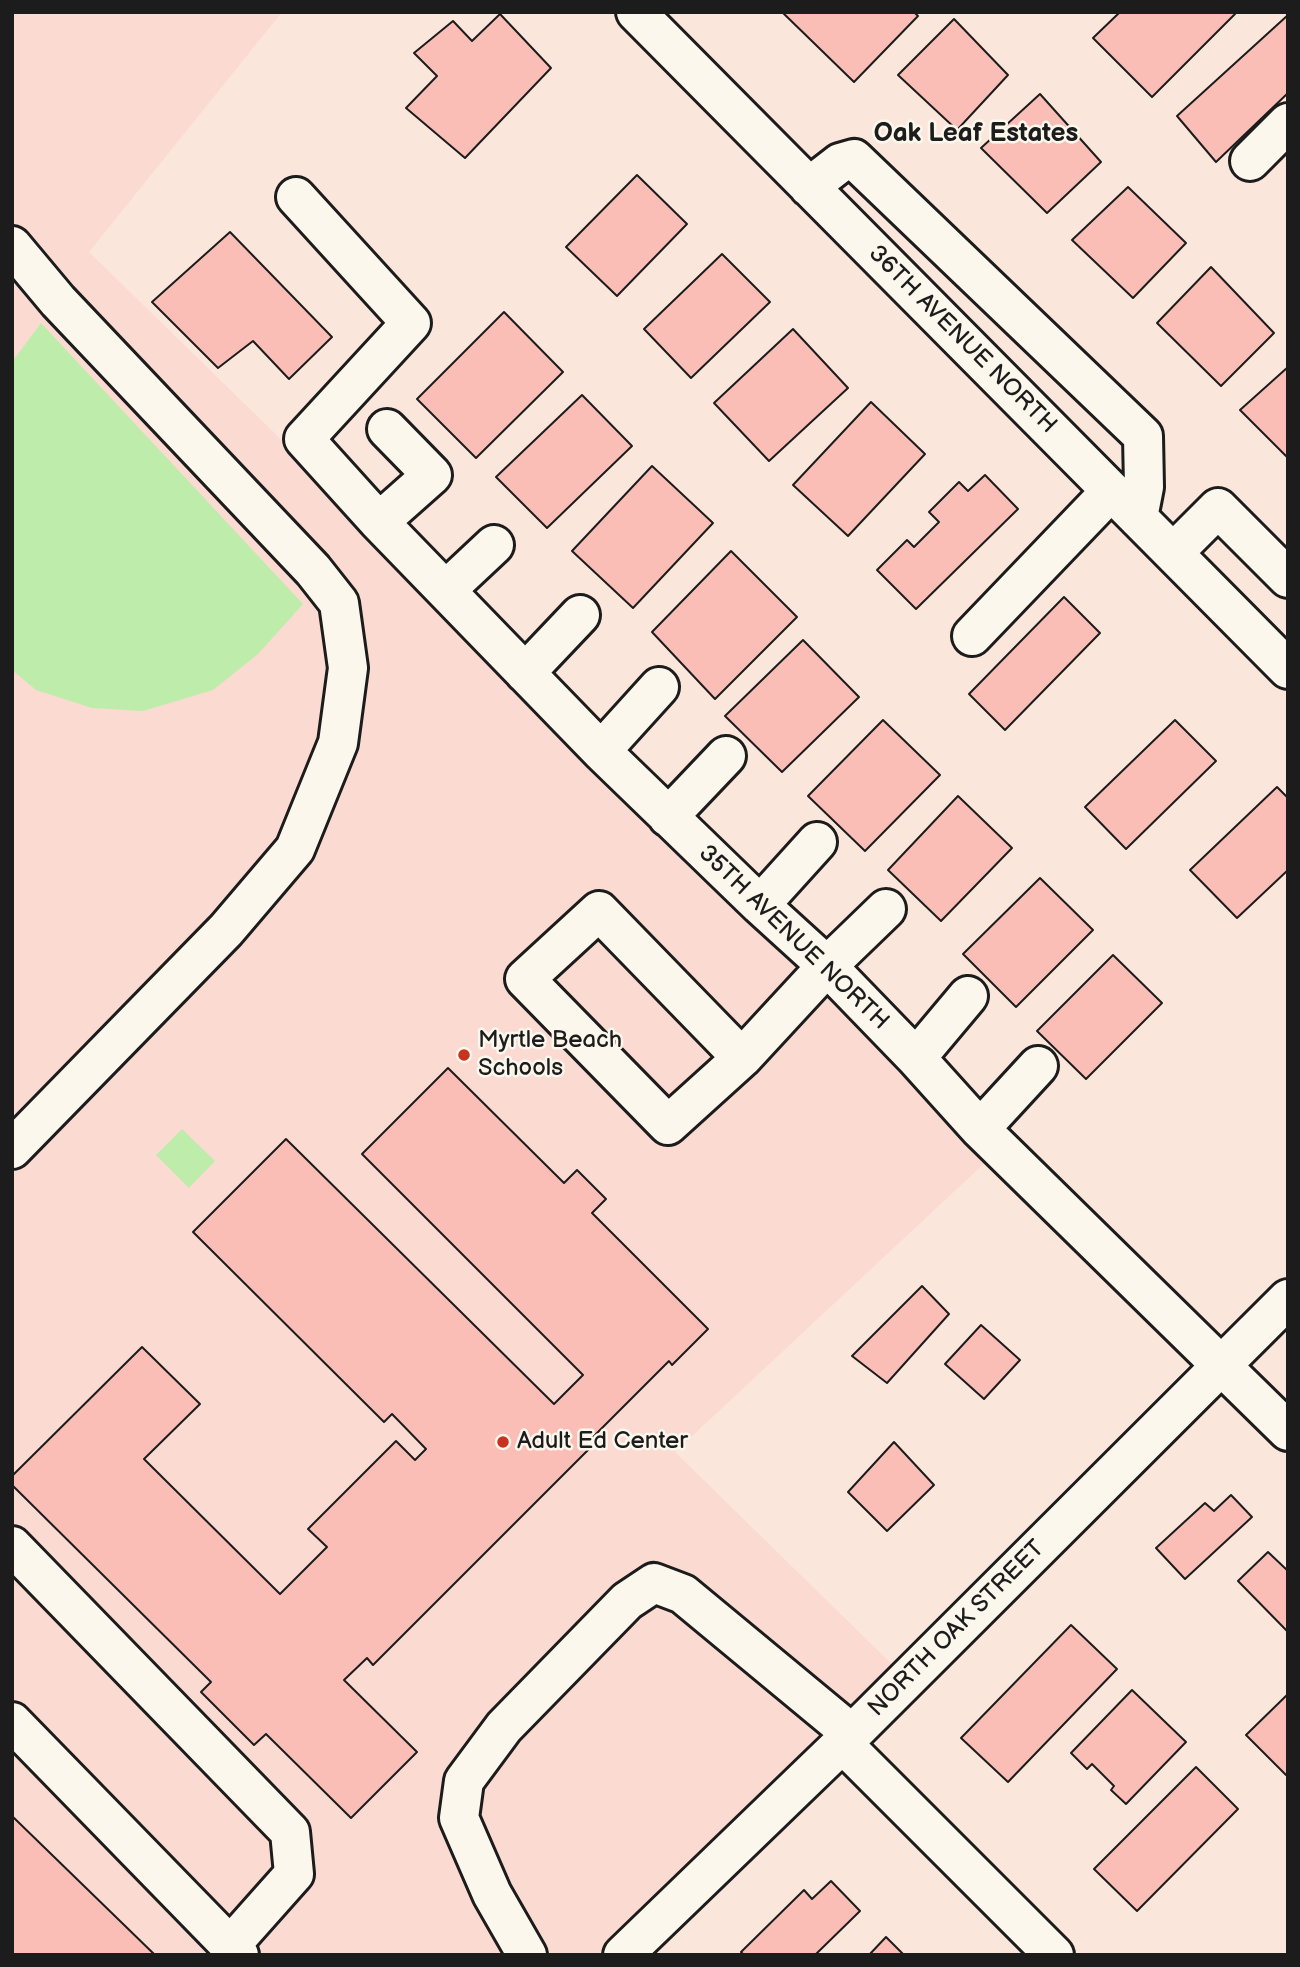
<!DOCTYPE html>
<html>
<head>
<meta charset="utf-8">
<style>
  body { margin:0 }
  #map { position:relative; width:1300px; height:1967px; overflow:hidden; background:#fbe6dc; font-family:"Balsamiq Sans",sans-serif }
  canvas { display:block }
  .frame { position:absolute; inset:0; border:14px solid #1c1c1c; pointer-events:none }
</style>
</head>
<body>
<div id="map">
<canvas width="1300" height="1967"></canvas>
<div class="frame"></div>
</div>
<script>
const context = document.querySelector('canvas').getContext('2d');
context.lineJoin = 'round';
function paint(path, color) { context.fillStyle = color; context.fill(path, 'evenodd'); }
function trace(path, color, width, dash) { context.strokeStyle = color; context.lineWidth = width; context.lineCap = dash ? 'butt' : 'round'; context.setLineDash(dash || []); context.stroke(path); }
function write(font, color, halo, rows, align = 'center') {
  context.font = font + ' "Balsamiq Sans",sans-serif'; context.lineWidth = 5; context.setLineDash([]); context.textBaseline = 'middle'; context.strokeStyle = halo; context.fillStyle = color; for (const [text, x, y, turn = 0] of rows) {
    context.save(); context.translate(x, y); context.rotate((+turn || 0) * Math.PI / 180); context.textAlign = isNaN(turn) ? turn : align; if (halo) context.strokeText(text, 0, 0); context.fillText(text, 0, 0); context.restore();
  }
}
const built = new Path2D(`
  M12,12H282L89,252L1004,1145L675,1452L907,1679L629,1955H12Z`);
const green = new Path2D(`
  M41,323L303,604L258,654L213,690L143,711L92,708L36,690L12,670V362Z
  M182,1129L215,1161L189,1188L156,1155Z`);
const building = new Path2D(`
  M782,12H914L918,16L854,82Z
  M1120,12H1233L1235,14L1152,97L1093,38Z
  M500,14L551,68L465,158L406,108L437,76L414,53L453,21L472,41Z
  M1288,15V93L1216,162L1177,116Z
  M954,19L1008,75L957,130L898,75Z
  M1040,94L1101,162L1047,213L981,148Z
  M637,175L687,224L617,296L566,247Z
  M1128,187L1186,243L1133,298L1072,240Z
  M230,232L332,337L289,379L253,341L218,368L152,302Z
  M722,254L770,302L691,378L644,329Z
  M1211,267L1274,333L1221,386L1157,323Z
  M504,312L563,372L476,458L417,399Z
  M793,329L848,388L769,461L714,403Z
  M1288,367V458L1240,410Z
  M582,395L632,446L547,528L496,477Z
  M871,402L925,454L848,536L793,485Z
  M652,466L713,523L633,608L572,551Z
  M985,475L1018,509L916,609L877,570L907,540L914,547L939,522L929,512L959,482L968,491Z
  M731,551L797,617L715,699L652,632Z
  M1064,597L1100,633L1005,730L969,694Z
  M803,640L859,697L782,772L725,716Z
  M883,720L940,775L865,851L808,796Z
  M1175,720L1216,761L1126,849L1085,807Z
  M1277,787L1288,798V870L1237,918L1190,870Z
  M958,796L1012,848L941,921L888,870Z
  M1040,878L1093,930L1016,1007L963,954Z
  M1113,955L1162,1003L1086,1079L1037,1031Z
  M448,1068L564,1183L577,1170L606,1199L592,1213L708,1329L672,1365L669,1361L586,1444L590,1448L373,1665L367,1658L344,1680L417,1752L351,1818L266,1734L254,1745L201,1692L211,1682L12,1485V1476L142,1347L200,1404L144,1459L280,1594L327,1547L308,1529L396,1441L415,1460L426,1449L392,1414L384,1422L193,1232L286,1139L554,1404L583,1375L362,1154Z
  M922,1286L949,1314L887,1383L852,1356Z
  M981,1325L1020,1360L984,1399L945,1364Z
  M894,1442L934,1485L887,1531L848,1492Z
  M1231,1495L1252,1517L1185,1579L1156,1548L1205,1503L1214,1511Z
  M1268,1552L1288,1571V1632L1238,1581Z
  M1071,1625L1117,1669L1008,1782L961,1738Z
  M1132,1690L1186,1742L1126,1804L1111,1790L1114,1786L1092,1764L1087,1769L1071,1753Z
  M1288,1694V1773L1286,1775L1246,1735Z
  M1196,1767L1238,1809L1137,1911L1094,1869Z
  M12,1816L155,1955H12Z
  M831,1881L860,1911L815,1955H744L741,1952L804,1890L812,1899Z
  M886,1937L904,1955H869Z`);
const minor = new Path2D(`
  M636,12L1288,669
  M1250,161L1288,123
  M809,187L840,163L854,159L1143,436L1144,487L1138,518
  M296,197L411,323L304,439L379,522L601,751L760,905L827,966L916,1058L980,1129L1288,1431
  M12,246L58,301L313,570L339,603L348,668L338,743L295,849L226,930L12,1149
  M379,522L432,475L387,429
  M1173,553L1218,508L1288,578
  M446,590L494,545
  M972,636L1111,491
  M525,673L580,615
  M601,751L659,687
  M668,817L726,756
  M760,905L817,842
  M742,1058L599,911L525,979L668,1125L742,1058L827,966L886,909
  M916,1058L968,996
  M980,1129L1038,1066
  M12,1546L290,1832L294,1874L230,1946
  M12,1722L239,1955
  M842,1743L1054,1955
  M527,1955L492,1894L459,1818L464,1781L504,1727L627,1601L654,1583L683,1594L852,1734
  M623,1955L852,1734L1288,1299`);
const markers = [
  [464,1055,7,"#c8321e"],
  [503,1442,7,"#c8321e"]
];
const streetNames = [
  ["36TH AVENUE NORTH",962,340,45],
  ["35TH AVENUE NORTH",793,938,44],
  ["NORTH OAK STREET",957,1629,-45]
];
const poiNames = [
  ["Myrtle Beach",478,1041],
  ["Schools",478,1069],
  ["Adult Ed Center",517,1442]
];
const neighbourhoodNames = [
  ["Oak Leaf Estates",976,134]
];
paint(built, '#fbdad1');
paint(green, '#beedab');
paint(building, '#fabeb7');
trace(building, '#1c1c1c', 2);
trace(minor, '#1c1c1c', 44);
trace(minor, '#fbf7ec', 38);
for (const [x, y, r, color] of markers) { const dot = new Path2D(); dot.arc(x, y, r, 0, 2 * Math.PI); context.fillStyle = color; context.fill(dot); trace(dot, '#fbf7ec', 2.5); }
write('24px', '#1c1c1c', '#fbf7ec', streetNames);
write('24px', '#1c1c1c', '#fbf7ec', poiNames, 'left');
write('bold 26px', '#1c1c1c', '#fbf7ec', neighbourhoodNames);
</script>
</body>
</html>
